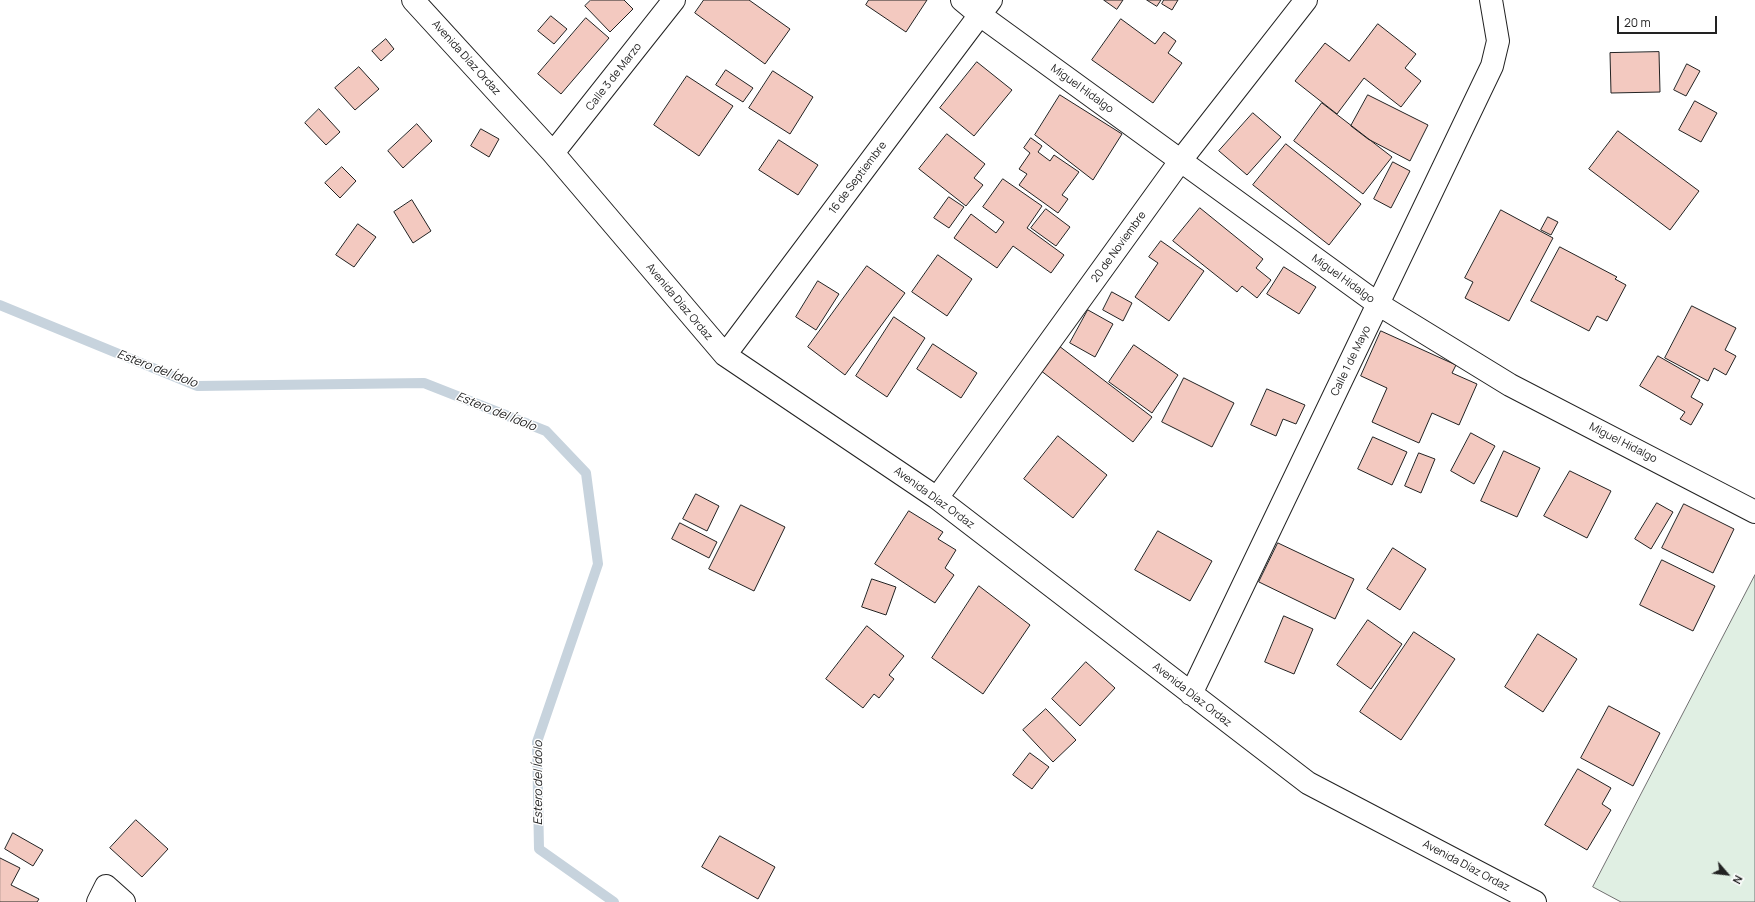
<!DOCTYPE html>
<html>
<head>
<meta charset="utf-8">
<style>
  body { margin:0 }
  #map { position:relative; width:1755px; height:902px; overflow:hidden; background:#fff; font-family:Manrope,sans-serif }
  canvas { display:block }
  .north { position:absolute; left:1707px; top:854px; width:40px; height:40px; -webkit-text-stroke:3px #fff; paint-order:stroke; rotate:118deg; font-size:11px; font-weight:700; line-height:16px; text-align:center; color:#222 }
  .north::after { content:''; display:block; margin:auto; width:14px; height:18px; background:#222; clip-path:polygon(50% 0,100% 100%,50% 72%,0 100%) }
  .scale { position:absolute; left:1617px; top:16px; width:100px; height:18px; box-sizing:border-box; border:2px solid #222; border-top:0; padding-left:5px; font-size:12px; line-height:14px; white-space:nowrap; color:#222; -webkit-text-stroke:3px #fff; paint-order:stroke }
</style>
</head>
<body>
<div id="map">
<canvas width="1755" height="902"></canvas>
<div class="north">N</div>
<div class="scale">20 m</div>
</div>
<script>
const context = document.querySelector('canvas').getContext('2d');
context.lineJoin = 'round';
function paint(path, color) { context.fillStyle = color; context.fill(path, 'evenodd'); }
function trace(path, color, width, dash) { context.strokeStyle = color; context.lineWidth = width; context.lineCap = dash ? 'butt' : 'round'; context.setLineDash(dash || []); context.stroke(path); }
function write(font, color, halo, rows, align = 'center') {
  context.font = font + ' Manrope,sans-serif'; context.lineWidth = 3; context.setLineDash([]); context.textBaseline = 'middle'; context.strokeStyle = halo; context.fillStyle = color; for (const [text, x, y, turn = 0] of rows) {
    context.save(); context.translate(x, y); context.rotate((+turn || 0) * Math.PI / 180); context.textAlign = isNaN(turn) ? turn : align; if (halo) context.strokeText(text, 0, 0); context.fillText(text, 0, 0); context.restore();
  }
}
const green = new Path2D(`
  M1755,575V902H1621L1593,887Z`);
const stream = new Path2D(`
  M0,305L197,386L424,383L546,431L586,473L598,564L537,742L539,849L614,902`);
const building = new Path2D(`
  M591,0H624L633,9L610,32L585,6Z
  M704,0H749L790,29L765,64L695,13Z
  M869,0H927L906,32L866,5Z
  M1104,0H1123L1117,9Z
  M1147,0H1161L1157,6Z
  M1164,0H1178L1172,10L1162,4Z
  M551,16L567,29L554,44L538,31Z
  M586,18L609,38L561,94L538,74Z
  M1121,19L1155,44L1164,32L1176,41L1168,53L1182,63L1153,103L1092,60Z
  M1378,24L1416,54L1405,68L1421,81L1401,107L1364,78L1337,114L1295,81L1325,43L1349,61Z
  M386,39L394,49L381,61L372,51Z
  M1659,52L1660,92L1611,93L1610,53Z
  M977,62L1012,90L974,136L940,108Z
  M1687,64L1700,71L1686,96L1674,90Z
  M359,67L379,89L355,110L335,88Z
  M726,70L753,88L743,102L716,85Z
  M773,71L813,97L790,134L749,108Z
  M687,76L733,106L699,156L654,125Z
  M1060,95L1122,134L1093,180L1035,135Z
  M1368,95L1428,125L1410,161L1368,139L1351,126Z
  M1695,101L1717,113L1701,142L1679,130Z
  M1322,103L1392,157L1363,194L1294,141Z
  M319,109L340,132L326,145L305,123Z
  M1253,113L1281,137L1247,175L1219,151Z
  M417,124L432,141L403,168L388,151Z
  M481,129L499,139L489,157L471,146Z
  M1618,131L1699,191L1670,230L1589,169Z
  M947,134L985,164L974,178L983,185L966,206L919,169Z
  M1031,138L1042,146L1038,152L1050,161L1054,155L1079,172L1062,195L1068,199L1058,213L1019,185L1027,174L1019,169L1030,153L1024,148Z
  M779,140L818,165L798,195L759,170Z
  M1286,144L1361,204L1329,245L1253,185Z
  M1393,162L1410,171L1391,208L1374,199Z
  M342,167L356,181L340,198L325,183Z
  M1003,179L1042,206L1027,228L1064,255L1051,273L1013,246L997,268L954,238L971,214L996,233L1004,222L983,207Z
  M949,197L964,207L949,228L934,218Z
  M412,200L431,231L413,243L394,212Z
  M1200,208L1263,259L1256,268L1271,280L1257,298L1242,286L1237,292L1173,241Z
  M1046,209L1070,227L1056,246L1031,228Z
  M1501,210L1553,238L1509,321L1465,298L1473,282L1465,278Z
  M1548,217L1558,222L1551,235L1541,230Z
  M358,224L376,237L354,267L336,255Z
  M1161,241L1204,271L1169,321L1135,297L1158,263L1149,257Z
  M1560,247L1617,277L1615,279L1626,285L1607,321L1597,316L1589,331L1531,301Z
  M938,255L972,279L947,316L912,292Z
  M867,266L905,293L845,375L808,347Z
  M1284,267L1316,287L1299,314L1267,294Z
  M818,281L839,294L816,330L796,317Z
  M1112,292L1132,303L1123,321L1103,310Z
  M1692,306L1736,328L1725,350L1736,356L1726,375L1714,368L1708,381L1665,358Z
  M1088,310L1113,324L1095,357L1070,343Z
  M894,317L925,338L887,397L856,376Z
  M1381,331L1456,365L1452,373L1477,384L1459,425L1432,413L1419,443L1372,422L1387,388L1361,376Z
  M933,344L977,373L961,398L917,369Z
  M1134,345L1178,375L1152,413L1109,382Z
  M1059,346L1152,417L1133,442L1040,370Z
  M1658,356L1700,380L1691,397L1703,404L1691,425L1680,419L1685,412L1640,386Z
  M1184,378L1234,403L1212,447L1162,422Z
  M1267,389L1305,405L1296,424L1283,419L1276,436L1251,425Z
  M1471,433L1495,446L1474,484L1451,471Z
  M1058,436L1107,475L1073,518L1024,479Z
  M1373,437L1407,452L1392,485L1358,469Z
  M1504,451L1540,468L1517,517L1481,501Z
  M1419,453L1435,459L1421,493L1405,486Z
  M1570,471L1611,491L1587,538L1544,516Z
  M696,494L719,506L707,531L683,519Z
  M1657,503L1673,512L1651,549L1635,539Z
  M1684,504L1734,529L1713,573L1662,548Z
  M741,505L785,527L754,591L709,569Z
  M909,511L943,532L938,539L956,550L945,568L954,575L935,603L875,564Z
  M680,523L717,542L709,558L672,539Z
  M1158,531L1212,561L1190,601L1135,570Z
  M1278,543L1354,579L1335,619L1259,582Z
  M1393,548L1426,569L1400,610L1367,589Z
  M1662,560L1715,586L1693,631L1640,605Z
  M872,579L896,587L886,615L862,607Z
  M979,586L1030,625L983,694L932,658Z
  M1284,616L1313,629L1294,674L1265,662Z
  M1368,620L1402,644L1371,689L1337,665Z
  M867,626L904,656L889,675L894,679L879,698L874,694L863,708L826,679Z
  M1414,632L1455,659L1401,740L1360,712Z
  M1538,634L1577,659L1543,712L1505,687Z
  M1086,662L1115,688L1080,726L1052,699Z
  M1609,706L1660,733L1633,786L1581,758Z
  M1046,709L1076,740L1053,762L1023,730Z
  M1030,753L1049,767L1032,789L1013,775Z
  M1578,769L1611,788L1602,804L1611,810L1587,850L1545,825Z
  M136,820L168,849L142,877L110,848Z
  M13,833L43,850L33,866L5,849Z
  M720,836L775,867L758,899L702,867Z
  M0,858L20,868L11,885L39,899L37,902H0Z`);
const minor = new Path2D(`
  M413,0L553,153L725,355L937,498L1308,783L1535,902
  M962,0L980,15L1378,304L1510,385L1755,512
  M553,153L674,0
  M725,355L991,0
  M937,498L1181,160L1306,0
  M1191,694L1492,66L1498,41L1491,0
  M98,902L106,886L124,902`);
const streetNames = [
  ["Avenida Díaz Ordaz",466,58,48],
  ["Calle 3 de Marzo",614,77,-52],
  ["Miguel Hidalgo",1082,89,36],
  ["16 de Septiembre",858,178,-53],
  ["20 de Noviembre",1119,247,-54],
  ["Miguel Hidalgo",1343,279,36],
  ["Avenida Díaz Ordaz",679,302,50],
  ["Calle 1 de Mayo",1351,361,-64],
  ["Miguel Hidalgo",1623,443,27],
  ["Avenida Díaz Ordaz",934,498,36],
  ["Avenida Díaz Ordaz",1192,695,38],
  ["Avenida Díaz Ordaz",1466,866,28]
];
const waterNames = [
  ["Estero del Ídolo",157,369,21],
  ["Estero del Ídolo",496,412,22],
  ["Estero del Ídolo",539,783,-90]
];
paint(green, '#e0efe3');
trace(green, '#6f6f6f', 1);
trace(stream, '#c7d3dd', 10);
paint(building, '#f3c9c0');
trace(building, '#222', 1);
trace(minor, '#222', 24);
trace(minor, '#fff', 22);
write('11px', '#222', '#fff', streetNames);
write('italic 12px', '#222', '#fff', waterNames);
</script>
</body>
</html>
